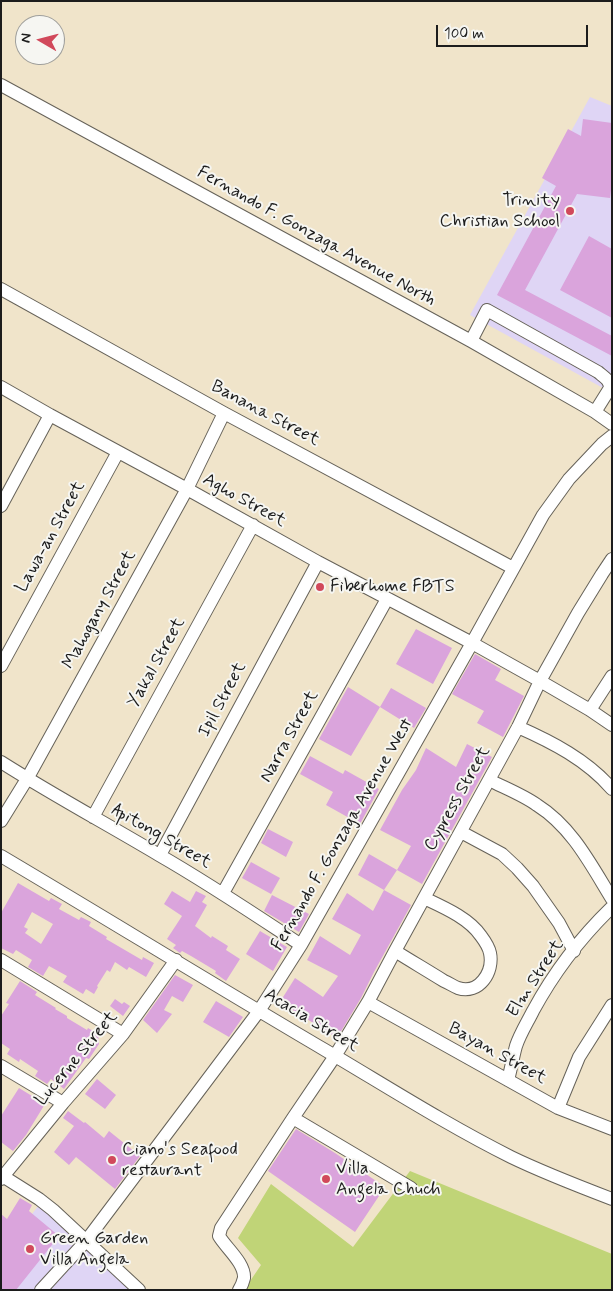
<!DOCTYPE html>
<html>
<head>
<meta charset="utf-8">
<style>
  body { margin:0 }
  #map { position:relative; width:613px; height:1291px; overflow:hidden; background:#f0e4ca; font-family:Mynerve,sans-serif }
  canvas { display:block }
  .frame { position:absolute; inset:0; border:2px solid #1c1c1c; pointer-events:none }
  .north { position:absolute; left:15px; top:15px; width:50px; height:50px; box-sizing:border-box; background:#f6f6f2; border:1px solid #9f9f9c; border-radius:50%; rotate:278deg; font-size:14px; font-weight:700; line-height:20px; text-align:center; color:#1c1c1c }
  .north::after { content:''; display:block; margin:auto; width:18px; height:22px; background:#d1495b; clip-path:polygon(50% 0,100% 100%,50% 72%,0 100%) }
  .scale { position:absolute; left:436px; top:25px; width:152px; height:22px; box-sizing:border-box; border:2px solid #1c1c1c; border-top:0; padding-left:6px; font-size:15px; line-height:18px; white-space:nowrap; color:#1c1c1c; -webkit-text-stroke:4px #f6f6f2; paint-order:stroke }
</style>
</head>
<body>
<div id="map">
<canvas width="613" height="1291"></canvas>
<div class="frame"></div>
<div class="north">N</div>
<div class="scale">100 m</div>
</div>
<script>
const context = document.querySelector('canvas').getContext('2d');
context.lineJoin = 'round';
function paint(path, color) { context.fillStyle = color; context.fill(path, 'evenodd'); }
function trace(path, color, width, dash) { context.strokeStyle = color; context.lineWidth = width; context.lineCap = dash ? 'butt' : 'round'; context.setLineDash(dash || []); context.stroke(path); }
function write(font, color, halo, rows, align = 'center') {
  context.font = font + ' Mynerve,sans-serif'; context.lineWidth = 4; context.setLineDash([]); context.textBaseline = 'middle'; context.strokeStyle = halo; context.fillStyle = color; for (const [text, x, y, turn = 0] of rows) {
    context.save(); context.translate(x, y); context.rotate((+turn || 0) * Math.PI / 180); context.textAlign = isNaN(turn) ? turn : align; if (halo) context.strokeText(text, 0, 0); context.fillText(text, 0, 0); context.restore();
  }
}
const built = new Path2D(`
  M590,97L612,106V393L470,315Z
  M39,1205L132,1290H1V1254Z`);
const green = new Path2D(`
  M410,1171L612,1254V1290H244L261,1265L238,1238L271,1184L353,1247Z`);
const building = new Path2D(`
  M583,119L612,123V183L610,198L577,194L525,290L612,336V356L497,295L556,186L542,178L568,129L581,136Z
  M589,236L612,249V318L560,290Z
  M416,629L452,648L433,684L396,664Z
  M475,654L501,669L495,680L524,696L503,737L477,723L484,711L452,694Z
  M348,687L380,707L351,756L319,739Z
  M391,688L426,708L414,728L380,707Z
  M467,744L492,757L422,884L397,870L411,846L380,830L402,790L416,770L426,748L456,767Z
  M310,756L343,774L345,770L379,789L360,824L326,805L333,792L300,774Z
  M268,829L293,842L286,857L261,843Z
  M369,854L397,870L384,890L358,875Z
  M251,862L280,878L271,894L242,878Z
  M18,883L49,901L51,898L62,904L59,909L79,920L81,917L91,922L89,926L107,937L106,939L142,960L143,957L154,963L146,977L129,967L127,970L115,962L110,972L107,970L97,986L98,987L94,994L86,989L83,994L63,982L67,976L49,966L43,976L28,967L32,960L16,950L13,954L1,948V913ZM32,912L53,924L41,944L25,933L28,929L24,927Z
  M384,890L411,905L374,972L361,998L337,1038L280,1002L295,978L323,997L338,976L307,960L320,936L350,955L361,935L332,919L347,893L373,911Z
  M172,891L190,902L196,891L206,896L202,902L207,905L195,926L211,938L212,936L228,946L226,950L240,959L226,981L215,973L216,971L191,956L182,951L180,953L173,948L176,945L167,939L182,916L164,904Z
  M272,895L309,914L299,932L264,911Z
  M260,931L287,947L273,971L246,954Z
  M175,975L193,985L183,1002L172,996L164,1010L172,1014L157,1033L143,1020Z
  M20,981L37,992L35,995L56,1008L55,1009L67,1016V1018L87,1030L88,1028L98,1034L99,1044L89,1059L86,1058L64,1089L51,1079L47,1084L35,1076L38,1071L20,1059L19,1062L7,1054L10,1049L1,1043V1016L9,1004L6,1003Z
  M115,999L122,1004L124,1002L130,1006L123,1016L110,1006Z
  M216,1001L243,1017L229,1037L203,1022Z
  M97,1079L116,1095L105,1109L85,1094Z
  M19,1088L45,1104L26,1135L13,1151L1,1142V1116Z
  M68,1111L84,1123L85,1122L104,1138L109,1131L140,1156L115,1189L76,1157L69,1165L54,1152L74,1126L63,1118Z
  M296,1129L335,1153L385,1187L355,1232L268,1171Z
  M20,1198L32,1205L29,1211L59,1236L16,1290H1V1214L7,1219Z`);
const minor = new Path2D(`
  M1,85L471,341L595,412L612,424
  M1,289L224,413L513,568
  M471,341L487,310L598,372C604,377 610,380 610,388L595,412
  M1,387L50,415L187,489L318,562L472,643L540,681L590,710L612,725
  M1,506L50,415
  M1,666L118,452
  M590,710L612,676
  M518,727C552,742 587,760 612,789
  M1,762C53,795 107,824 159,855C208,883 254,914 301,945
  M489,780C505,788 523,795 537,805C572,827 591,865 612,899
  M93,817L253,525
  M1,821L27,779L187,489L224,413
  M461,832L502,854L517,868L533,886L559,923L574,951
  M160,855L318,562
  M1,856C109,920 216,986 325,1050C386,1086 447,1125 511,1157C544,1173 578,1186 612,1199
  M223,893L387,599
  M395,951C411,961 428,971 444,981C449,983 453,986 458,988C479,995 494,972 490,953C489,948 484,940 481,936C469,918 443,907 424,898
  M1,960L123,1034
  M368,1002L558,1108L612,1129
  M1,1066L63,1103
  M508,1080C511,1069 513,1057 516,1046C520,1034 527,1023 533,1011C553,974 581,937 612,907
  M558,1108L579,1057L612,1005
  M293,1118L411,1188
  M1,1175L39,1199L53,1210L139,1290
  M1,1179L63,1103L123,1034L176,960
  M41,1290L86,1241L259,1011L301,945L472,643L543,515L569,479L602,444L612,436
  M239,1290C241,1287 243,1282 244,1278C245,1263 226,1248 219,1236L221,1228L293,1118L335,1056L368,1002L395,951L518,727L540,681L578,613L602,574L612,559`);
const markers = [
  [570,211,5,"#d1495b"],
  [320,587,5,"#d1495b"],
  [112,1160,5,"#d1495b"],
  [326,1179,5,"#d1495b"],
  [30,1249,5,"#d1495b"]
];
const poiNames = [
  ["Trinity",560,201,"right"],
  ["Christian School",560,222,"right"],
  ["Fiberhome FBTS",330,587],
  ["Ciano's Seafood",122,1150],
  ["restaurant",122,1171],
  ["Villa",336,1169],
  ["Angela Chuch",336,1190],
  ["Green Garden",40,1239],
  ["Villa Angela",40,1260]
];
const streetNames = [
  ["Fernando F. Gonzaga Avenue North",316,237,29],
  ["Banana Street",265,414,28],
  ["Agho Street",244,501,29],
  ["Lawa-an Street",51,537,-61],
  ["Mahogany Street",100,610,-61],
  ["Yakal Street",157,663,-61],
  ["Ipil Street",223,700,-62],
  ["Narra Street",290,737,-61],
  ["Cypress Street",458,799,-61],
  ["Fernando F. Gonzaga Avenue West",343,835,-60],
  ["Apitong Street",161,837,30],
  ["Elm Street",536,979,-57],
  ["Acacia Street",311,1021,31],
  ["Bayan Street",497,1054,29],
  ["Lucerne Street",77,1059,-50]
];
paint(built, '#dfd5f5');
paint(green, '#c0d477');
paint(building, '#daa4dc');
trace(minor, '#666259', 14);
trace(minor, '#fff', 12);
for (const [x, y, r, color] of markers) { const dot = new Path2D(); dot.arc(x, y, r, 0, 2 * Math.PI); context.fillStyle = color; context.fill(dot); trace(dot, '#f6f6f2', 2); }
write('18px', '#1c1c1c', '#f6f6f2', poiNames, 'left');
write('18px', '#1c1c1c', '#f6f6f2', streetNames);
</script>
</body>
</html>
